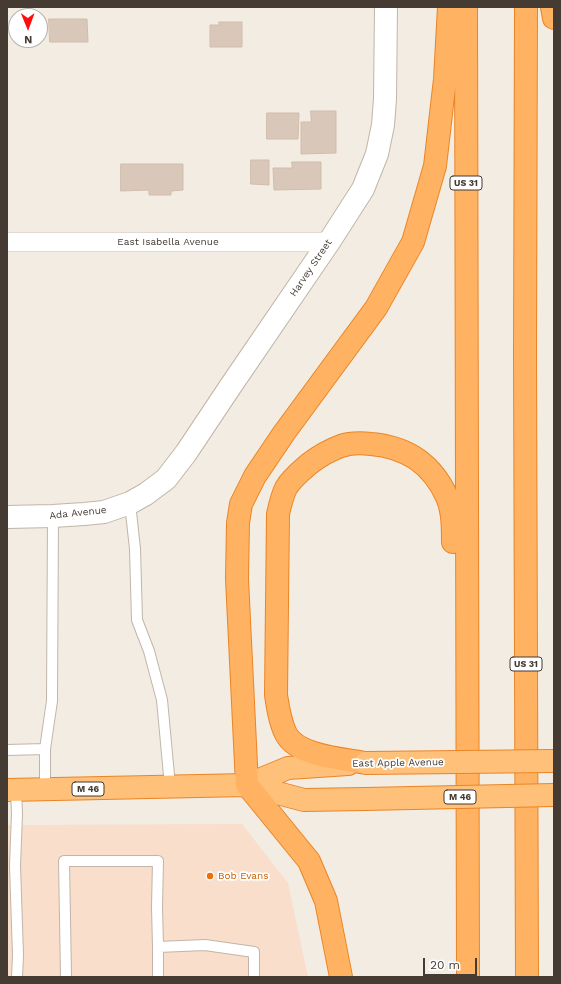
<!DOCTYPE html>
<html>
<head>
<meta charset="utf-8">
<style>
  body { margin:0 }
  #map { position:relative; width:561px; height:984px; overflow:hidden; background:#f3ece3; font-family:"Work Sans",sans-serif }
  canvas { display:block }
  .frame { position:absolute; inset:0; border:8px solid #453b33; pointer-events:none }
  .north { position:absolute; left:8px; top:8px; width:40px; height:40px; box-sizing:border-box; background:#fff; border:1px solid #b5b1ad; border-radius:50%; rotate:179deg; font-size:11px; font-weight:700; line-height:16px; text-align:center; color:#453b33 }
  .north::after { content:''; display:block; margin:auto; width:14px; height:18px; background:#ff0e0e; clip-path:polygon(50% 0,100% 100%,50% 72%,0 100%) }
  .scale { position:absolute; left:423px; top:958px; width:54px; height:18px; box-sizing:border-box; border:2px solid #453b33; border-top:0; padding-left:5px; font-size:12px; line-height:14px; white-space:nowrap; color:#453b33; -webkit-text-stroke:3px #fff; paint-order:stroke }
</style>
</head>
<body>
<div id="map">
<canvas width="561" height="984"></canvas>
<div class="frame"></div>
<div class="north">N</div>
<div class="scale">20 m</div>
</div>
<script>
const context = document.querySelector('canvas').getContext('2d');
context.lineJoin = 'round';
function paint(path, color) { context.fillStyle = color; context.fill(path, 'evenodd'); }
function trace(path, color, width, dash) { context.strokeStyle = color; context.lineWidth = width; context.lineCap = dash ? 'butt' : 'round'; context.setLineDash(dash || []); context.stroke(path); }
function write(font, color, halo, rows, align = 'center') {
  context.font = font + ' "Work Sans",sans-serif'; context.lineWidth = 3.5; context.setLineDash([]); context.textBaseline = 'middle'; context.strokeStyle = halo; context.fillStyle = color; for (const [text, x, y, turn = 0] of rows) {
    context.save(); context.translate(x, y); context.rotate((+turn || 0) * Math.PI / 180); context.textAlign = isNaN(turn) ? turn : align; if (halo) context.strokeText(text, 0, 0); context.fillText(text, 0, 0); context.restore();
  }
}
const commercial = new Path2D(`
  M242,824L288,883L308,977H7V825Z`);
const building = new Path2D(`
  M49,19H87L88,42H50Z
  M219,22H242V47H210V25H219Z
  M311,111H336V153L301,154V122H311Z
  M267,113H299L298,139H267Z
  M251,160H269V185L251,184Z
  M292,162H321V189L274,190L273,168H292Z
  M121,164H183V190L171,191V195H149V190L121,191Z`);
const service = new Path2D(`
  M130,503L135,549L137,620L149,651L162,700L170,786
  M7,750L45,749L52,701L53,516
  M16,790L17,814L15,866L18,955L17,977
  M45,790V749
  M158,947V977
  M66,977L64,861H158L157,907L158,947L205,945L254,952V977`);
const minor = new Path2D(`
  M7,242H329`);
const tertiary = new Path2D(`
  M7,517L53,516L84,514L104,512L130,503L146,494L166,479L186,453L230,387L329,242L363,189L377,154L383,125L385,99L386,7`);
const trunk = new Path2D(`
  M247,785L288,768L348,764
  M7,790L247,785L304,800L365,799`);
const motorway = new Path2D(`
  M466,7L468,977
  M526,7L525,352L527,977
  M552,7L554,18
  M366,763C344,759 297,756 286,734C280,722 278,708 276,695L278,514C280,505 282,496 286,488C291,479 302,470 309,464C318,457 330,450 341,446C350,443 362,443 371,444C407,447 432,464 447,497C453,511 453,527 453,542
  M341,977L326,901L309,861L247,785L237,579L238,523L241,504L255,476L284,433L376,308L413,242L435,166L445,79L449,7`);
const trunkBridge = new Path2D(`
  M366,763L554,761
  M365,799L554,795`);
const markers = [
  [210,876,4,"#e8710a"]
];
const shields = [
  [466,183,32],
  [526,664,32],
  [88,789,32],
  [460,797,32]
];
const shieldNames = [
  ["US 31",466,183],
  ["US 31",526,664],
  ["M 46",88,789],
  ["M 46",460,797]
];
const streetNames = [
  ["East Isabella Avenue",168,242],
  ["Harvey Street",311,268,-56],
  ["Ada Avenue",78,513,-6],
  ["East Apple Avenue",398,763,-1]
];
const foodNames = [
  ["Bob Evans",218,876]
];
paint(commercial, '#f8decb');
paint(building, '#d9c8ba');
trace(building, '#d1bcaa', 1);
trace(service, '#c2b5a8', 12);
trace(minor, '#c2b5a8', 20);
trace(tertiary, '#c2b5a8', 24);
trace(trunk, '#eb8425', 24);
trace(motorway, '#eb8425', 24);
trace(service, '#fff', 10);
trace(minor, '#fff', 19);
trace(tertiary, '#fff', 22);
trace(trunk, '#ffc079', 22);
trace(motorway, '#ffb362', 22);
trace(trunkBridge, '#eb8425', 24, []);
trace(trunkBridge, '#ffc079', 22);
for (const [x, y, r, color] of markers) { const dot = new Path2D(); dot.arc(x, y, r, 0, 2 * Math.PI); context.fillStyle = color; context.fill(dot); trace(dot, '#fff', 1.5); }
for (const [x, y, w] of shields) { const box = new Path2D(); box.roundRect(x - w / 2, y - 7, w, 14, 3); context.fillStyle = '#fff'; context.fill(box); trace(box, '#453b33', 1); }
write('bold 9px', '#453b33', null, shieldNames);
write('10px', '#453b33', '#fff', streetNames);
write('10px', '#c56008', '#fff', foodNames, 'left');
</script>
</body>
</html>
